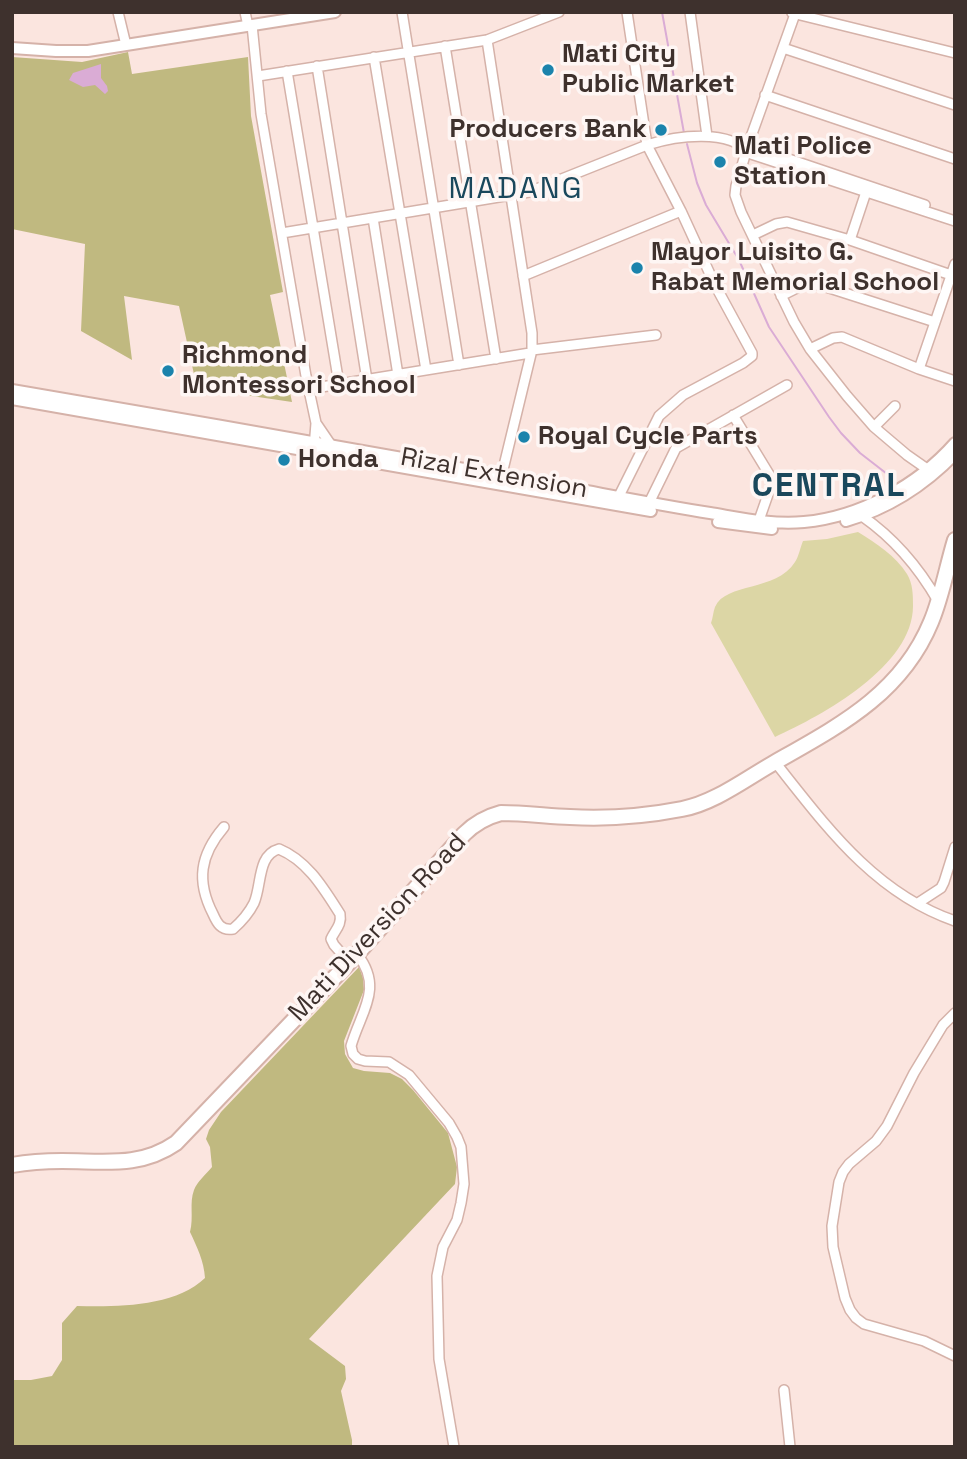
<!DOCTYPE html>
<html>
<head>
<meta charset="utf-8">
<style>
  body { margin:0 }
  #map { position:relative; width:967px; height:1459px; overflow:hidden; background:#fbe5df; font-family:"Space Grotesk",sans-serif }
  canvas { display:block }
  .frame { position:absolute; inset:0; border:14px solid #3e312d; pointer-events:none }
</style>
</head>
<body>
<div id="map">
<canvas width="967" height="1459"></canvas>
<div class="frame"></div>
</div>
<script>
const context = document.querySelector('canvas').getContext('2d');
context.lineJoin = 'round';
function paint(path, color) { context.fillStyle = color; context.fill(path, 'evenodd'); }
function trace(path, color, width, dash) { context.strokeStyle = color; context.lineWidth = width; context.lineCap = dash ? 'butt' : 'round'; context.setLineDash(dash || []); context.stroke(path); }
function write(font, color, halo, rows, align = 'center') {
  context.font = font + ' "Space Grotesk",sans-serif'; context.lineWidth = 7; context.setLineDash([]); context.textBaseline = 'middle'; context.strokeStyle = halo; context.fillStyle = color; for (const [text, x, y, turn = 0] of rows) {
    context.save(); context.translate(x, y); context.rotate((+turn || 0) * Math.PI / 180); context.textAlign = isNaN(turn) ? turn : align; if (halo) context.strokeText(text, 0, 0); context.fillText(text, 0, 0); context.restore();
  }
}
const green = new Path2D(`
  M858,532C876,543 896,556 907,574C913,584 913,595 913,606C913,666 823,715 775,737L711,623C713,618 713,612 715,607C726,582 776,592 795,562C799,556 800,548 803,541L827,539Z`);
const forest = new Path2D(`
  M128,52L132,74L248,57L251,116L283,292L270,295L292,402L197,388L179,306L124,296L132,360L81,331L85,244L12,229V57L82,62Z
  M359,967L363,978L364,990L344,1041L345,1054L353,1068L364,1071L390,1073L402,1079L413,1090L448,1133L457,1167L455,1184L309,1339L345,1366L346,1379L341,1391L352,1440V1447H12V1380H31L52,1376L62,1360V1323L77,1306C116,1307 175,1307 205,1278C204,1261 197,1247 190,1232C194,1217 189,1203 194,1190C197,1182 206,1174 212,1167L210,1147L206,1139L209,1130L221,1112Z`);
const water = new Path2D(`
  M101,64V78L107,86L108,91L105,94L95,85L83,87L69,80L73,73Z`);
const stream = new Path2D(`
  M662,12L684,133
  M687,144L697,183L706,205L739,260L769,327L829,417L841,433L860,453L891,477`);
const minor = new Path2D(`
  M118,12L126,45
  M245,12L248,26
  M402,12L459,365
  M690,12L707,136
  M792,13L955,53
  M795,14L748,145L736,186L735,195L741,212L794,322L810,349L847,396L874,427L907,455L927,469
  M252,25L261,114L306,376L316,423L314,448
  M487,40L532,333V350L500,482
  M445,46L496,359
  M783,48L955,105
  M374,57L426,370
  M317,66L367,380
  M287,71L339,384
  M258,76L487,40L559,12
  M765,95L955,159
  M747,149L753,147L925,205
  M373,218L398,375
  M282,233L529,192L647,145C676,136 729,128 751,154L955,221
  M753,235L776,224L787,222L850,240L951,275
  M850,240L867,189
  M523,276L681,211
  M781,296L805,284L820,285L935,322
  M810,349L833,338L842,337L919,369L955,381
  M532,350L656,335
  M919,369L955,264
  M309,389L530,353
  M733,415L772,479V483L757,526
  M316,423L331,445L330,448
  M874,427L895,406
  M619,496L659,416L683,395L743,363L752,356V353L715,285L681,211L647,145L627,12
  M649,503L676,448L787,385
  M860,511L862,516C895,539 918,566 938,601
  M775,762C826,826 874,893 955,921
  M224,827C200,855 196,881 213,914C217,923 221,931 233,929C241,922 249,913 254,903C262,885 257,855 279,849C308,861 324,889 340,914C342,925 335,930 331,939L334,945L349,962
  M918,903L941,888L944,882L955,847
  M357,954C384,988 361,1011 351,1046L353,1054L358,1059L365,1061L389,1062L409,1075L449,1123L457,1137L461,1147L464,1184L461,1203L457,1220L443,1247L437,1276L439,1359L454,1447
  M955,1013L943,1025L914,1073L887,1126L876,1141L849,1164L843,1172L839,1182L832,1226L833,1247L845,1298L850,1310L856,1318L864,1324L924,1341L955,1356
  M784,1390L790,1447`);
const major = new Path2D(`
  M12,48L56,51H88L335,12
  M12,390C189,420 367,451 543,483C599,493 654,504 710,513C741,518 772,525 804,522C860,517 918,485 955,443
  M12,399L651,511
  M846,521C887,509 925,485 955,454
  M718,522L772,529`);
const highway = new Path2D(`
  M12,1165C29,1162 46,1161 62,1161C104,1161 140,1168 176,1143L357,954L464,834C475,823 486,817 501,813C524,813 547,816 570,817C607,819 646,816 682,809C714,803 744,780 772,764C837,727 901,695 931,622C942,596 947,566 955,540`);
const markers = [
  [548,70,7,"#1b83ac"],
  [661,130,7,"#1b83ac"],
  [720,162,7,"#1b83ac"],
  [637,268,7,"#1b83ac"],
  [168,371,7,"#1b83ac"],
  [524,437,7,"#1b83ac"],
  [284,460,7,"#1b83ac"]
];
const poiNames = [
  ["Mati City",562,55],
  ["Public Market",562,85],
  ["Producers Bank",647,130,"right"],
  ["Mati Police",734,147],
  ["Station",734,177],
  ["Mayor Luisito G.",651,253],
  ["Rabat Memorial School",651,283],
  ["Richmond",182,356],
  ["Montessori School",182,386],
  ["Royal Cycle Parts",538,437],
  ["Honda",298,460]
];
const streetNames = [
  ["Rizal Extension",494,474,10],
  ["Mati Diversion Road",378,928,-47]
];
const quarterNames = [
  ["MADANG",516,190]
];
const districtNames = [
  ["CENTRAL",829,487]
];
paint(green, '#dcd6a5');
paint(forest, '#c0b980');
paint(water, '#daacd5');
trace(stream, '#daacd5', 2);
trace(minor, '#d5b2a9', 12);
trace(major, '#d5b2a9', 14);
trace(highway, '#d5b2a9', 18);
trace(minor, '#fff', 9);
trace(major, '#fff', 10);
trace(highway, '#fff', 14);
for (const [x, y, r, color] of markers) { const dot = new Path2D(); dot.arc(x, y, r, 0, 2 * Math.PI); context.fillStyle = color; context.fill(dot); trace(dot, '#fef6f4', 2.5); }
write('bold 26px', '#3e312d', '#fef6f4', poiNames, 'left');
write('26px', '#3e312d', '#fef6f4', streetNames);
context.letterSpacing = '2px';
write('30px', '#1a485c', '#fef6f4', quarterNames);
context.letterSpacing = '0px';
context.letterSpacing = '2px';
write('bold 33px', '#1a485c', '#fef6f4', districtNames);
context.letterSpacing = '0px';
</script>
</body>
</html>
